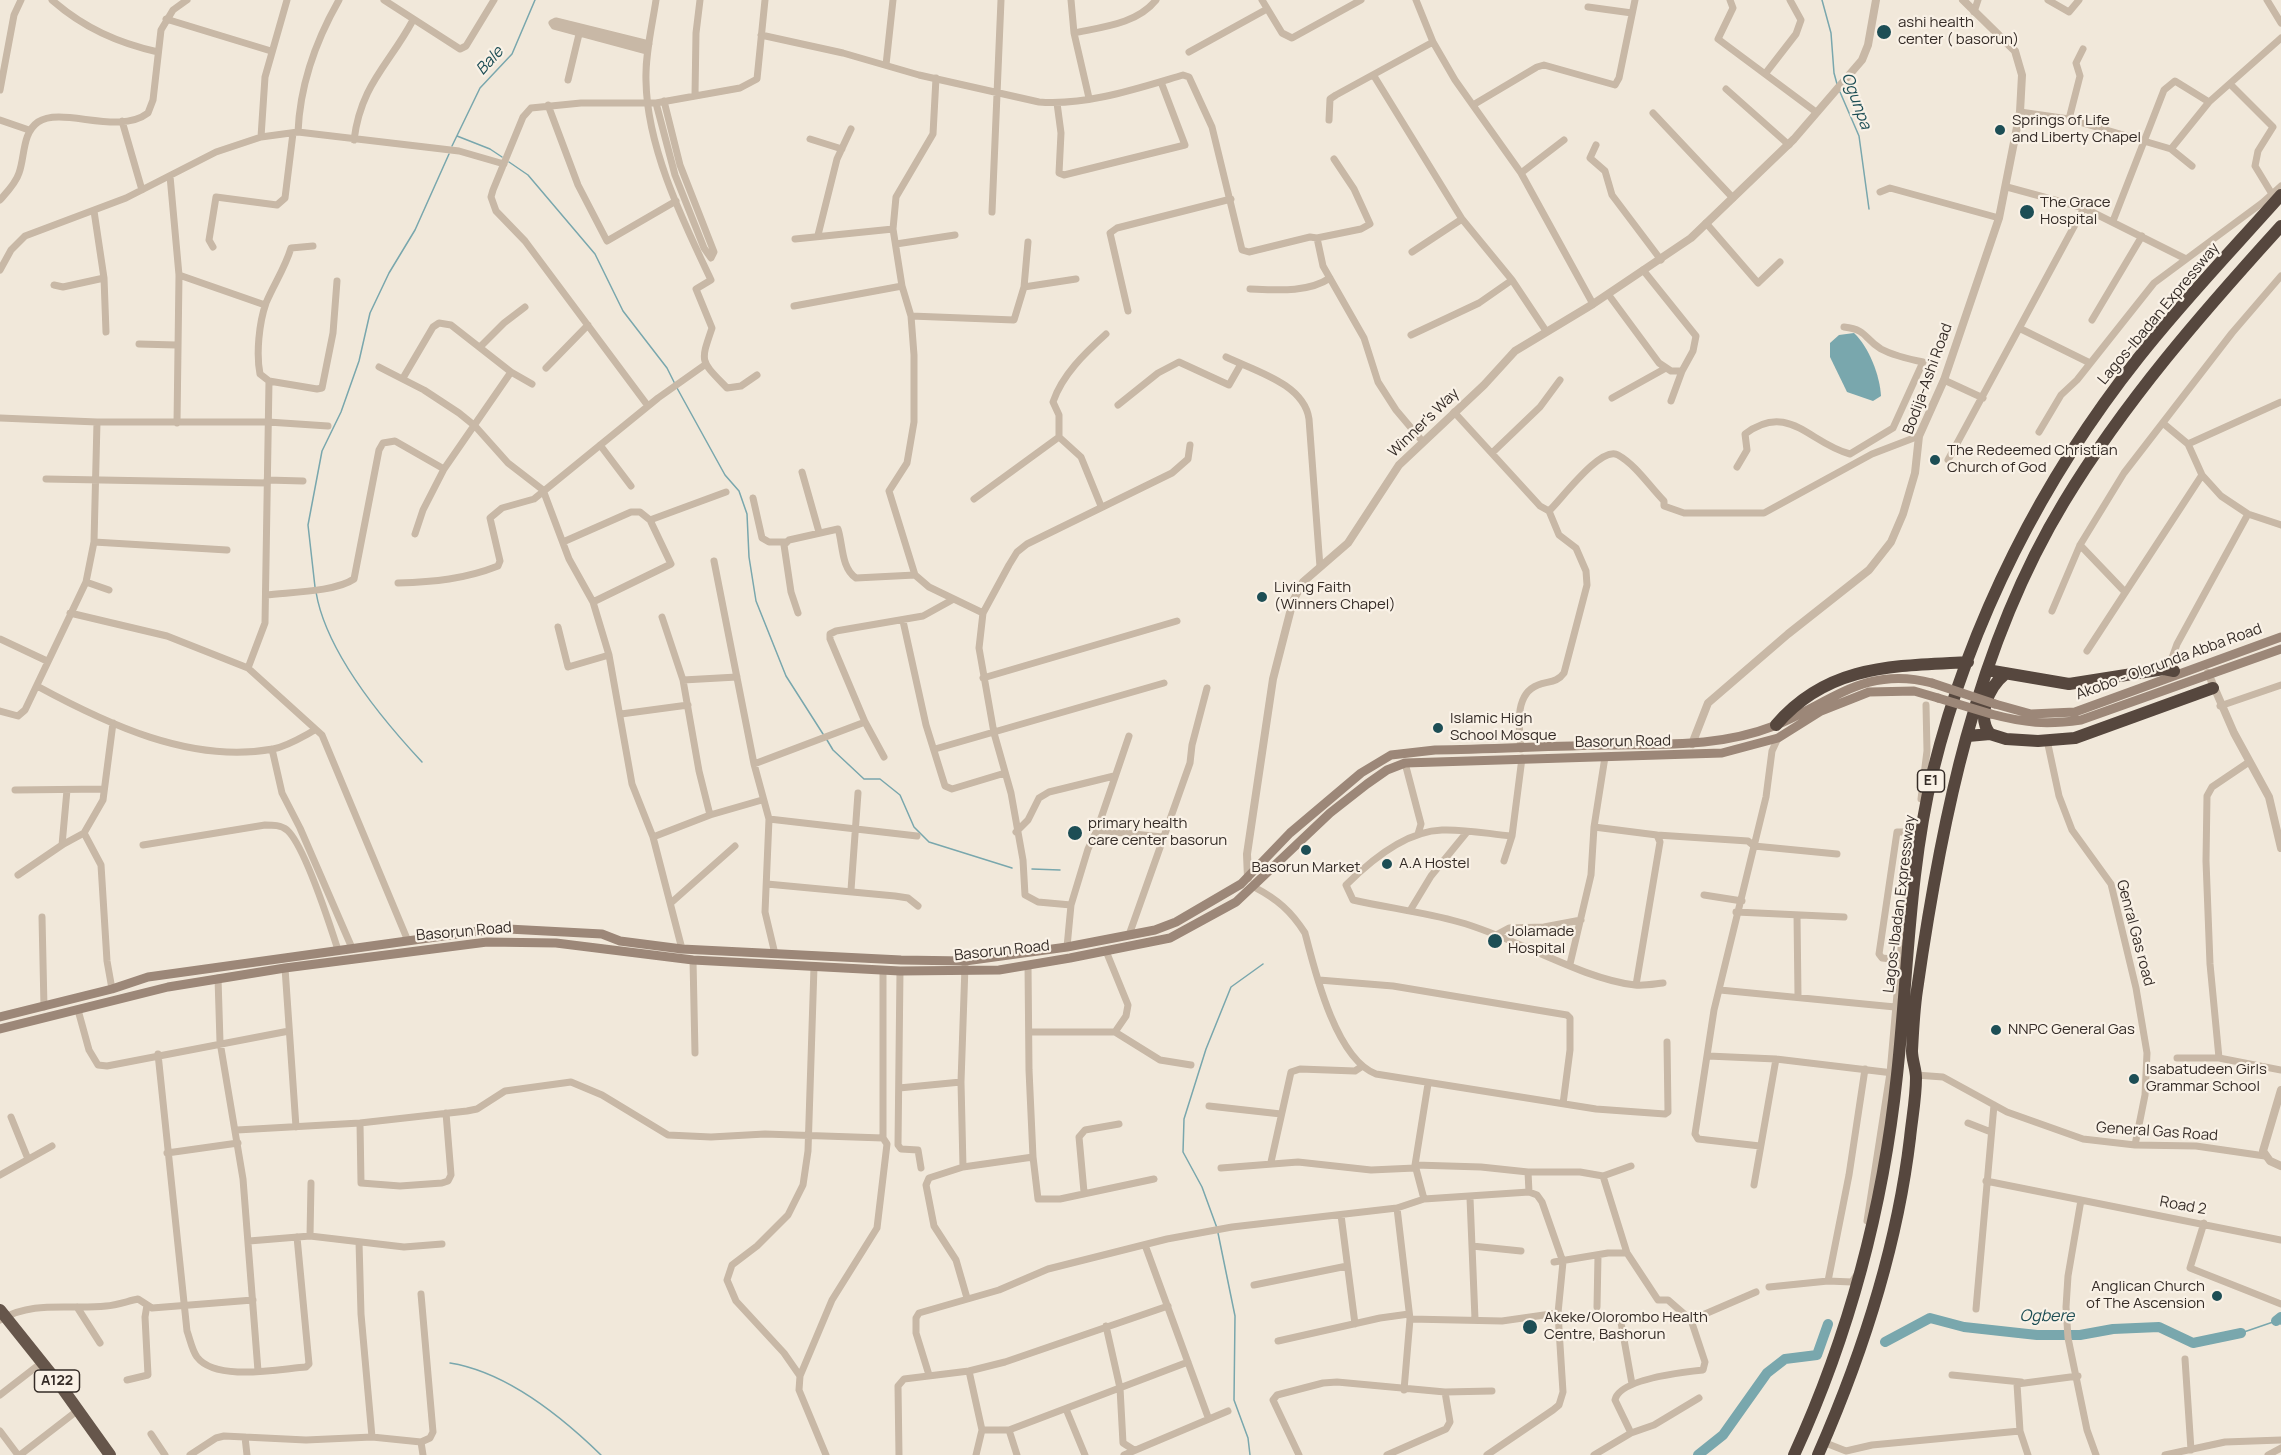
<!DOCTYPE html>
<html>
<head>
<meta charset="utf-8">
<style>
  body { margin:0 }
  canvas { display:block; background:#f1e8da }
</style>
</head>
<body>
<canvas width="2281" height="1455"></canvas>
<script>
const context = document.querySelector('canvas').getContext('2d');
context.lineJoin = 'round';
function paint(path, color) { context.fillStyle = color; context.fill(path, 'evenodd'); }
function trace(path, color, width, dash) { context.strokeStyle = color; context.lineWidth = width; context.lineCap = dash ? 'butt' : 'round'; context.setLineDash(dash || []); context.stroke(path); }
function write(font, color, halo, rows, align = 'center') {
  context.font = font + ' Manrope,sans-serif'; context.lineWidth = 4.5; context.setLineDash([]); context.textBaseline = 'middle'; context.strokeStyle = halo; context.fillStyle = color; for (const [text, x, y, turn = 0] of rows) {
    context.save(); context.translate(x, y); context.rotate((+turn || 0) * Math.PI / 180); context.textAlign = isNaN(turn) ? turn : align; if (halo) context.strokeText(text, 0, 0); context.fillText(text, 0, 0); context.restore();
  }
}
const water = new Path2D(`
  M1854,333C1869,347 1880,376 1881,396L1873,401L1847,392L1830,357V343L1839,335Z`);
const stream = new Path2D(`
  M1822,0L1831,33L1834,73L1837,84
  M1840,92L1859,136L1869,209
  M457,136L490,149L502,157
  M452,146L480,88L512,54L535,0
  M509,162L528,175L595,254L623,311L667,368L675,384
  M677,388L725,475L739,491L747,514L749,557L756,601L786,676L823,734
  M315,587L308,525L322,451L341,412L359,361L370,313L389,273L415,230L449,154
  M316,592C326,652 381,718 422,762
  M827,740L833,750L864,779H880L900,795L914,827L929,842L1012,868
  M1032,869L1060,870
  M1217,1228L1202,1187L1183,1152L1184,1119L1206,1049L1231,987L1263,964
  M1218,1233L1235,1316L1234,1400L1248,1438L1250,1455
  M2241,1333L2276,1321L2281,1324
  M450,1363C507,1372 561,1416 601,1455`);
const river = new Path2D(`
  M2276,1321L2281,1317
  M1885,1342L1930,1318L1964,1327L2037,1335H2080L2113,1329L2159,1327L2193,1343L2241,1333
  M1698,1455L1723,1435L1767,1373L1785,1359L1817,1355L1828,1324`);
const minor = new Path2D(`
  M52,0C84,28 118,43 158,52
  M384,0L460,49L466,46L494,0
  M656,0C652,27 645,54 646,81C647,148 683,221 711,280L696,289L712,328C700,363 700,360 727,388L741,386L757,375
  M1071,0L1074,33L1089,98
  M1262,0L1282,33L1292,38L1361,0
  M1416,0L1433,42L1455,80L1521,173L1593,304
  M1730,0L1733,8L1718,39L1816,112
  M2048,0L2069,12L2079,0
  M2267,0L2281,23
  M1588,7L1632,13
  M1974,12L1978,0
  M166,19L271,51
  M1074,33C1102,27 1137,24 1156,0
  M761,35L843,53L919,75L1039,102C1086,106 1139,88 1183,75L1189,77L1212,127L1242,250L1249,252L1310,237L1317,238L1323,266L1364,338L1378,382L1396,410L1423,442
  M647,51L554,26L552,23L556,21L649,44
  M1189,52L1267,9
  M886,65L893,0
  M1765,74L1796,34L1801,20L1790,0
  M1374,76L1462,219
  M936,78L933,134L896,197L893,229L902,286L911,316L914,355V422L907,463L889,491L915,575L929,587L983,613
  M568,80L580,30
  M2230,84L2273,127L2258,151L2255,166L2272,194
  M1726,89L1789,145
  M0,90L14,15L21,0
  M695,95L696,33L700,0
  M656,103L675,175L704,248L711,258L714,252L680,165L664,101
  M1057,103L1061,133L1059,173L1064,175L1185,145L1161,82
  M548,105L578,185L607,241L676,201
  M1473,105L1537,67L1544,65L1615,85L1619,78L1635,0
  M2020,112L2069,119L2171,149L2209,102L2281,38
  M1653,113L1733,198
  M2069,119L2080,76L2076,63L2083,49
  M0,120L29,130
  M1329,120L1330,99L1336,95L1433,42
  M122,121L142,190
  M298,132C300,84 315,42 339,0
  M261,137L265,77L287,0
  M810,139L842,149
  M354,140C361,84 389,65 413,20
  M1596,145L1590,158L1605,171L1612,195L1661,260
  M2171,149L2192,166
  M1521,173L1564,140
  M170,176L179,275L177,423
  M2007,187L2084,208L2186,259
  M1880,192L1890,188L1999,218
  M0,200C7,192 16,183 19,173C25,157 22,133 38,122C62,106 118,136 148,113L153,100L161,30L173,10L187,0
  M94,211L104,278L106,332
  M992,212L1001,0
  M2113,221L2164,90L2175,81L2209,102
  M1706,223L1758,283L1780,262
  M818,235L837,159L851,129
  M1317,238L1361,229L1370,224L1354,189L1334,159
  M795,239L893,229
  M896,244L955,235
  M213,247L209,240L216,197L277,205L285,198L293,133
  M1412,252L1462,219L1512,280L1546,331
  M0,270L11,250L25,236L126,198L216,152L261,137L298,132L459,151L504,164
  M1643,270L1696,336L1693,351L1682,371L1671,401
  M179,275L265,305
  M54,285L63,287L104,278
  M1024,287L1076,279
  M1250,289C1275,290 1308,293 1330,278
  M1608,294L1659,363L1671,371H1682
  M794,306L902,286
  M1128,311L1110,233L1117,228L1231,199
  M911,316L1014,320L1024,287L1028,242
  M2092,320L2142,236
  M2021,329L2090,363
  M1411,335L1479,303L1512,280
  M139,344L176,345
  M480,347L504,323L525,307
  M1226,357C1255,371 1304,384 1309,419L1320,567
  M379,367L424,390L459,413L475,426L508,463L543,490L569,559L593,602L609,655L632,784L653,837L682,949
  M546,368L588,325
  M511,372L532,384
  M403,378L433,327L439,323L451,325L511,372L444,469L423,510L415,534
  M1944,380L1983,398
  M269,381L317,389L322,388L333,333L337,281
  M1612,398L1666,368
  M1118,405L1158,373L1179,362L1229,385L1241,364
  M648,406L525,241L496,211L491,197L493,190L523,117L531,108L581,103H656L740,88L757,79L765,0
  M1454,412L1540,506L1549,511C1561,500 1601,445 1618,455C1636,465 1650,487 1664,501V506L1684,513H1764L1872,454L1919,436
  M0,418L97,422H268L328,426
  M2164,424L2188,444L2202,475L2221,496L2248,514L2281,525
  M2039,432L2061,395L2077,380L2154,283L2262,203L2281,186
  M2188,444L2281,402
  M600,445L631,486
  M1492,453L1540,407L1560,380
  M1948,460L2084,208
  M1737,467L1747,450L1745,434C1789,401 1810,444 1850,454L1893,428L1923,362C1908,359 1894,356 1881,349C1863,338 1868,330 1844,327
  M802,472L819,532
  M46,479L267,483
  M267,480L303,481
  M753,498L762,538L769,542H785
  M974,499L1059,437
  M1101,506L1081,457L1059,437V415L1053,402C1062,375 1085,353 1106,334
  M94,542L227,550
  M563,542L631,512H640L650,520L726,492
  M2080,545L2125,592
  M714,561L754,764L769,819L765,912L775,954
  M86,582L109,590
  M398,583C434,582 465,579 498,566L500,561L490,518L502,508L534,499L658,398L706,364
  M266,595C290,592 335,592 354,579L379,450L383,443L395,441L444,469
  M593,602L671,564L650,520
  M2052,611L2080,545L2124,473L2232,333L2281,276
  M70,613L167,636L248,668L322,735L408,941
  M798,613L791,592L784,545L789,540L838,529C843,544 841,568 856,578L915,575
  M662,617L683,680L699,771L710,815
  M903,621L926,725L945,786L952,789L1005,773
  M558,627L568,667L609,655
  M0,639L47,661
  M2087,651L2202,475
  M248,668L265,623L269,381L260,374C256,354 259,323 266,303C274,284 285,268 291,248L313,246
  M2176,671L2172,658L2177,644L2248,514
  M983,678L1177,621
  M683,680L737,677
  M37,686C107,724 191,764 273,749C288,746 302,737 315,730
  M2220,706L2281,685
  M0,711L18,716L25,710L86,582L94,542L97,422
  M621,714L688,705
  M2047,740L2059,796L2072,830L2111,884L2136,988L2147,1053L2145,1095L2135,1145
  M272,749L282,793L300,828L352,948
  M935,749L1164,683
  M1521,749C1519,727 1514,694 1538,685C1548,681 1557,683 1564,673L1587,585L1586,571L1576,548L1559,535L1549,511
  M884,757L865,722L830,639V634L836,631L923,616L952,600
  M1405,763L1421,824L1418,834
  M754,764L865,722
  M15,790L104,789
  M1921,799L1927,751L1926,705
  M769,819L917,836
  M1594,827L1657,835L1660,842L1636,985
  M1097,830L1162,837
  M1016,832L1028,820L1039,798L1049,792L1114,776
  M1657,835L1748,841L1754,846L1837,854
  M1512,836C1489,834 1465,829 1442,830C1406,831 1370,861 1346,885L1353,900C1388,908 1424,912 1459,922C1515,937 1581,979 1635,985C1644,986 1654,984 1663,983
  M653,837L710,815L762,800
  M62,845L67,790
  M143,845L265,825C273,825 281,825 287,830C304,845 330,925 338,950
  M1504,861L1512,836L1522,758
  M18,875L62,845L84,833
  M767,884L895,896L908,898L918,906
  M1254,887C1277,899 1291,911 1305,933C1315,972 1336,1059 1376,1074L1596,1109L1665,1114L1668,1112L1667,1042
  M851,890L858,793
  M1704,895L1742,901
  M672,902L735,846
  M1071,905L1038,902L1025,895L1023,860L1011,793L994,733L979,648L983,613L1009,565L1017,552L1027,544L1172,473L1188,459L1190,445
  M1411,909L1431,876L1467,832
  M1736,912L1844,917
  M1797,915L1798,996
  M42,917L44,1007
  M1129,935L1190,763L1192,745L1207,688
  M1496,935L1509,928L1544,927L1581,920
  M1067,947L1071,905L1088,849L1097,830L1129,736
  M1106,951L1128,1005L1126,1016L1115,1032
  M693,960L695,1053
  M1901,960L1882,958L1879,954L1897,832H1916
  M1570,964L1591,875L1594,827L1605,757
  M1028,965L1029,1070L1033,1157L1038,1199H1060L1154,1179
  M814,967L808,1151L803,1185L788,1215L757,1246L732,1265L727,1280L736,1301L784,1353L800,1376L799,1390L826,1455
  M285,968L296,1127
  M900,971L898,1145L901,1149L918,1150L921,1168
  M218,978L220,1042L243,1179L258,1371
  M1319,980L1393,986L1567,1015L1570,1018V1050L1563,1104
  M112,989L107,961L101,865L84,833L103,800L113,723
  M1720,990L1895,1007
  M78,1010L89,1050L98,1065L107,1066L289,1031
  M1030,1032H1115L1160,1060L1191,1065
  M158,1054L187,1331C190,1339 192,1350 197,1357C216,1382 279,1369 306,1367L309,1364L297,1237
  M1708,1056L1776,1059L1893,1073
  M2177,1058H2219L2281,1070
  M2219,1058L2210,964L2206,861L2207,796L2212,787L2249,762
  M1916,1075L1943,1077L2007,1112L2083,1139L2135,1145L2196,1146L2265,1156
  M899,1088L961,1082
  M1209,1106L1281,1114
  M11,1117L28,1159
  M360,1123L361,1183L400,1186L442,1183L448,1181L451,1175L446,1113
  M1968,1123L1991,1132
  M237,1130L360,1123L467,1111L477,1109L505,1091L571,1082L602,1095L668,1135L711,1137L765,1134L883,1138
  M1760,1146L1698,1139L1695,1134L1714,1010L1766,797L1772,751L1778,738
  M167,1153L238,1143
  M1271,1162L1291,1072L1300,1069L1355,1071L1361,1067
  M1415,1165L1481,1167L1528,1172H1580L1603,1176L1631,1166
  M963,1167L961,1082L965,966
  M1221,1168L1298,1162L1371,1170L1415,1168
  M0,1175L52,1146
  M1603,1176L1627,1253L1658,1300H1668L1691,1320L1705,1362L1703,1370C1684,1372 1619,1379 1615,1400L1631,1433
  M1986,1181L2281,1240
  M1754,1185L1776,1059
  M1084,1192L1079,1137L1085,1130L1119,1124
  M1470,1198L1475,1319
  M1424,1199L1415,1165L1428,1084
  M2081,1200L2068,1276L2066,1307L2068,1338L2087,1430L2096,1455
  M1397,1208L1410,1319L1404,1390
  M1341,1215L1355,1324
  M1867,1221L1890,1073L1905,904L1913,849
  M2204,1223L2190,1268L2281,1304
  M310,1236L311,1183
  M249,1241L310,1236L404,1247L442,1244
  M359,1242L361,1314L372,1437
  M1145,1245L1208,1417
  M1472,1246L1521,1251
  M1554,1262L1608,1253H1627
  M1828,1281L1849,1175L1865,1069
  M1254,1285L1347,1266
  M1769,1287L1828,1281L1852,1282L1856,1276
  M967,1298L956,1260L934,1226L926,1185L929,1178L963,1167L1033,1157
  M77,1307L100,1343
  M1597,1307L1598,1256
  M1976,1309L1994,1105
  M1620,1317L1632,1384
  M1410,1319L1502,1321L1558,1313
  M0,1320C33,1300 70,1310 106,1306C117,1305 128,1301 138,1299L152,1308L253,1300
  M1691,1320L1756,1292
  M1106,1326L1120,1388L1123,1443L1134,1450
  M1278,1341L1380,1318L1409,1314
  M2185,1359L2191,1450
  M969,1371L982,1430L976,1455
  M929,1375L916,1333V1318L919,1313L999,1290L1048,1269L1167,1239L1232,1227L1397,1208L1424,1199L1529,1192
  M1952,1375L2021,1382
  M800,1376L832,1300L877,1228L887,1144L883,1138V970
  M127,1380L148,1375L145,1317L147,1305
  M0,1395L36,1367
  M1066,1409L1085,1455
  M982,1430H1009L1188,1362
  M1009,1430L1017,1455
  M0,1431L18,1455
  M151,1434L165,1455
  M245,1437L247,1455
  M421,1442L423,1455
  M1823,1442L1846,1451L1872,1445L2020,1431
  M20,1455L73,1414
  M190,1455L216,1438L224,1436L306,1440L372,1437L421,1442L430,1438L433,1432L421,1294
  M899,1455L898,1386L904,1379L969,1371L1005,1362L1168,1306
  M1124,1455L1228,1411
  M1299,1455L1273,1400L1277,1395L1323,1383L1337,1382L1445,1392L1492,1391
  M1387,1455L1446,1429L1450,1422L1445,1392
  M1487,1455L1553,1410L1559,1405L1563,1392L1558,1313L1563,1262L1542,1202L1537,1195L1529,1192L1528,1172
  M1594,1455L1631,1433L1654,1425L1699,1398
  M2028,1455L2020,1431L2017,1384L2078,1376
  M2165,1455L2225,1442L2281,1440
  M2268,1455L2281,1448`);
const tertiary = new Path2D(`
  M2208,673L2234,733L2269,797L2281,848
  M1692,744L1708,703L1788,634L1869,570L1891,542L1903,514L1915,473L1919,436L1944,380L1999,218L2020,112L2022,75L2015,51L1963,0
  M1248,878L1247,854L1273,679L1293,601L1303,582L1348,543L1399,465L1484,385L1515,351L1593,304L1691,238L1794,139L1862,60L1868,45L1876,0
  M2281,1090L2263,1151L2270,1161L2281,1166`);
const secondary = new Path2D(`
  M1995,704L2031,714L2075,712L2281,637
  M1991,714C2025,723 2046,725 2081,720L2281,649
  M0,1017L112,989L148,977L479,931L508,929L602,934L620,941L682,949L901,960L965,961L1067,947L1155,930L1176,922L1241,884L1290,833L1361,773L1391,755L1435,750C1493,749 1550,746 1608,745C1665,744 1720,747 1774,726C1831,703 1865,665 1932,683
  M0,1029L168,987L285,968L487,942L556,943L693,960L900,971L999,970L1070,958L1170,938L1236,902L1330,813L1367,784L1387,770L1405,763L1722,753L1778,738L1821,711L1869,692L1914,691L1938,698`);
const trunk = new Path2D(`
  M0,1310L60,1385L110,1455`);
const motorway = new Path2D(`
  M1987,670L2069,684L2164,669L2174,671
  M1776,725C1828,664 1895,666 1968,662
  M1990,734C1976,716 1989,687 2005,674
  M1968,736L1990,734L2006,739L2038,741L2075,738L2213,688
  M1794,1455C1850,1333 1883,1208 1897,1075C1908,974 1909,870 1933,771C1970,621 2043,478 2139,357C2183,301 2233,249 2281,195
  M1818,1455C1862,1355 1897,1248 1910,1138C1912,1118 1916,1098 1916,1078C1916,1069 1912,1060 1912,1051C1913,1031 1914,1010 1917,990C1941,822 1975,649 2064,502C2125,401 2202,313 2281,226`);
const secondaryBridge = new Path2D(`
  M1932,683L1995,704
  M1938,698L1991,714`);
const markers = [
  [1884,32,8,"#1d4e55"],
  [2000,130,6,"#1d4e55"],
  [2027,212,8,"#1d4e55"],
  [1935,460,6,"#1d4e55"],
  [1262,597,6,"#1d4e55"],
  [1438,728,6,"#1d4e55"],
  [1075,833,8,"#1d4e55"],
  [1306,850,6,"#1d4e55"],
  [1387,864,6,"#1d4e55"],
  [1495,941,8,"#1d4e55"],
  [1996,1030,6,"#1d4e55"],
  [2134,1079,6,"#1d4e55"],
  [2217,1296,6,"#1d4e55"],
  [1530,1327,8,"#1d4e55"]
];
const shields = [
  [1931,781,27],
  [57,1381,45]
];
const shieldNames = [
  ["E1",1931,781],
  ["A122",57,1381]
];
const poiNames = [
  ["ashi health",1898,23],
  ["center ( basorun)",1898,40],
  ["Springs of Life",2012,121],
  ["and Liberty Chapel",2012,138],
  ["The Grace",2040,203],
  ["Hospital",2040,220],
  ["The Redeemed Christian",1947,451],
  ["Church of God",1947,468],
  ["Living Faith",1274,588],
  ["(Winners Chapel)",1274,605],
  ["Islamic High",1450,719],
  ["School Mosque",1450,736],
  ["primary health",1088,824],
  ["care center basorun",1088,841],
  ["A.A Hostel",1399,864],
  ["Basorun Market",1306,868,"center"],
  ["Jolamade",1508,932],
  ["Hospital",1508,949],
  ["NNPC General Gas",2008,1030],
  ["Isabatudeen Girls",2146,1070],
  ["Grammar School",2146,1087],
  ["Anglican Church",2205,1287,"right"],
  ["of The Ascension",2205,1304,"right"],
  ["Akeke/Olorombo Health",1544,1318],
  ["Centre, Bashorun",1544,1335]
];
const streetNames = [
  ["Lagos-Ibadan Expressway",2159,314,-50],
  ["Bodija-Ashi Road",1928,379,-70],
  ["Winner's Way",1424,423,-44],
  ["Akobo - Olorunda Abba Road",2169,662,-20],
  ["Basorun Road",1623,742,-1],
  ["Lagos-Ibadan Expressway",1900,904,-83],
  ["Basorun Road",464,932,-5],
  ["Genral Gas road",2135,933,75],
  ["Basorun Road",1002,951,-6],
  ["General Gas Road",2157,1132,4],
  ["Road 2",2183,1206,10]
];
const waterNames = [
  ["Bale",490,61,-48],
  ["Ogunpa",1856,101,70],
  ["Ogbere",2047,1317]
];
paint(water, '#79a7ad');
trace(stream, '#79a7ad', 1.5);
trace(river, '#79a7ad', 10);
trace(minor, '#c8b8a6', 7);
trace(tertiary, '#c8b8a6', 8);
trace(secondary, '#9c8778', 9);
trace(trunk, '#66564b', 12);
trace(motorway, '#56473e', 12);
trace(secondaryBridge, '#9c8778', 9);
for (const [x, y, r, color] of markers) { const dot = new Path2D(); dot.arc(x, y, r, 0, 2 * Math.PI); context.fillStyle = color; context.fill(dot); trace(dot, '#f9f1e6', 2); }
for (const [x, y, w] of shields) { const box = new Path2D(); box.roundRect(x - w / 2, y - 11, w, 22, 4.5); context.fillStyle = '#f9f1e6'; context.fill(box); trace(box, '#352c27', 1.5); }
write('bold 14px', '#352c27', null, shieldNames);
write('15px', '#352c27', '#f9f1e6', poiNames, 'left');
write('15px', '#352c27', '#f9f1e6', streetNames);
write('italic 16px', '#1d4e55', '#f9f1e6', waterNames);
</script>
</body>
</html>
